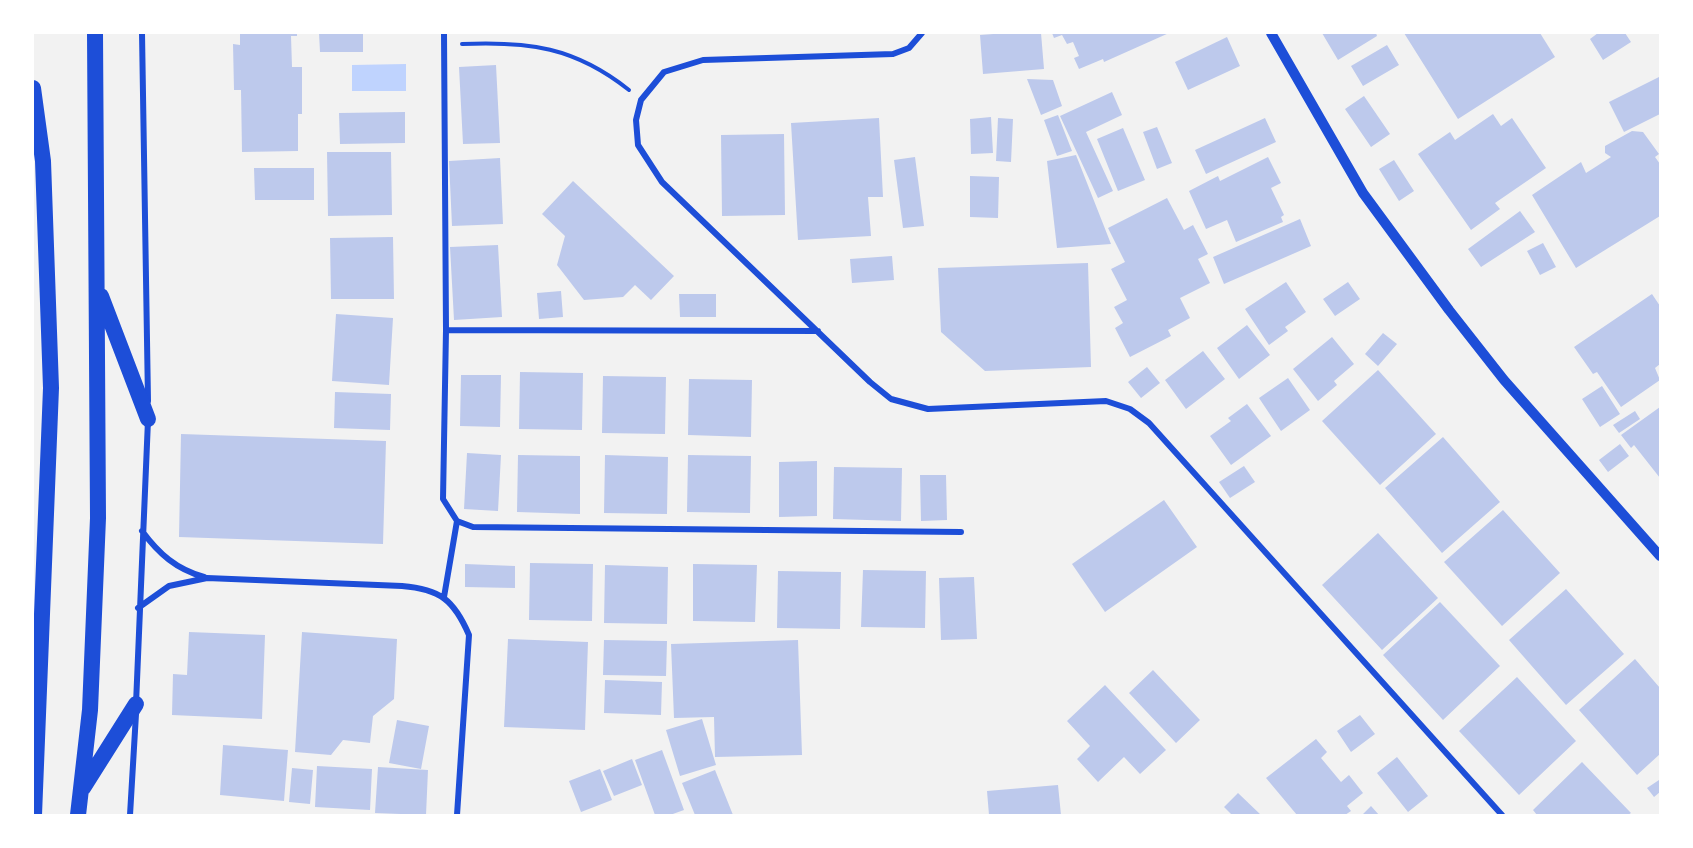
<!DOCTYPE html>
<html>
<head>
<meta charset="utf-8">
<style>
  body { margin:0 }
  #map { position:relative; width:1693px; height:848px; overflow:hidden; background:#f2f2f2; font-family:Quicksand,sans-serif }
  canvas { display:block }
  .frame { position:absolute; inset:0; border:34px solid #fff; pointer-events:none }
</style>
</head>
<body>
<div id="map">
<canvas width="1693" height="848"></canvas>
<div class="frame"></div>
</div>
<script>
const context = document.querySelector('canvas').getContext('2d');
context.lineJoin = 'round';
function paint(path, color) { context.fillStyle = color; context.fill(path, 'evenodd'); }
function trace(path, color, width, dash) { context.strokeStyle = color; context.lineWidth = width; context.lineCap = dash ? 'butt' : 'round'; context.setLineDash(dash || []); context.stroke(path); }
const water = new Path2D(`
  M406,64V91H352V65Z`);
const building = new Path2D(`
  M240,33H297V36H291L292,67H302V114H298V151L242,152L241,90H234L233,44L240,45Z
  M319,33H363V52H320Z
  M1007,33H1041L1044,69L983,74L980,35Z
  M1052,33H1169L1104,62L1103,59L1079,69L1074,58L1079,56L1073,42L1067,44L1062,35L1054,38Z
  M1322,33H1376L1377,36L1338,60Z
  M1404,33H1540L1555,57L1458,119Z
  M1598,33H1625L1631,42L1603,60L1590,39Z
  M1227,37L1240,66L1188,90L1175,62Z
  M1387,45L1399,65L1363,86L1351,66Z
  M496,65L500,143L463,144L459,67Z
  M1659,77L1660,114L1624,132L1609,102Z
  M1027,79L1053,80L1062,106L1041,115Z
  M1112,92L1122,115L1086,132L1113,191L1098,198L1060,116Z
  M1364,96L1390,134L1371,147L1345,109Z
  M405,112V143L340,144L339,113Z
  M1493,114L1501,126L1512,118L1546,168L1495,203L1500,209L1471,230L1418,154L1450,132L1455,140Z
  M1058,115L1072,151L1057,156L1044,120Z
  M991,117L993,153L971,154L970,119Z
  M879,118L883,197H868L871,236L798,240L791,123Z
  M998,118L1013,119L1011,162L996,161Z
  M1265,118L1276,142L1206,174L1195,150Z
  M1157,127L1172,163L1157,169L1143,132Z
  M1123,128L1145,180L1118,191L1097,139Z
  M1632,131L1643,132L1659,154L1655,157L1660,164V216L1576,268L1532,195L1581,162L1586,173L1611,157L1605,153V146Z
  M784,134L785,215L722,216L721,135Z
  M327,152H391L392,215L328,216Z
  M1076,155L1111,244L1057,248L1047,161Z
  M915,157L924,226L903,228L894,160Z
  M1268,157L1281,183L1271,188L1284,215L1281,217L1283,222L1236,242L1227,220L1206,229L1189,191L1218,176L1220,181Z
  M500,158L503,224L452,226L449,161Z
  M1394,160L1414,191L1399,201L1379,169Z
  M254,168H314V200H255Z
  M970,176L999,177L998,218L970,217Z
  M573,181L674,276L651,300L635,285L623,297L584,300L557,265L565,236L542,214Z
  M1167,198L1184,230L1193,225L1208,254L1198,259L1210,283L1180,298L1190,318L1168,330L1171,336L1130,357L1115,328L1123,323L1114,307L1127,300L1111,269L1125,262L1108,228Z
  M1520,211L1535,232L1481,267L1468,249Z
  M1300,219L1311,246L1224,284L1213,257Z
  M393,237L394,299H331L330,238Z
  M1543,243L1556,267L1540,275L1527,251Z
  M498,245L502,317L454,320L450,247Z
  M892,256L894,280L852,283L850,259Z
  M1088,263L1091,367L985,371L941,332L938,268Z
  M1286,282L1306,312L1285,327L1288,331L1269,345L1245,309Z
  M1348,282L1360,299L1335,316L1323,299Z
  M561,291L563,317L539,319L537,293Z
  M679,294H716V317H680Z
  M1652,294L1660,306V364L1655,368L1660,380L1621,407L1597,372L1593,374L1574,347Z
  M336,314L393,318L389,385L332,381Z
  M1247,325L1270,355L1239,379L1217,348Z
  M1383,333L1397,344L1378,366L1365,354Z
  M1332,337L1354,364L1334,381L1337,385L1318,401L1293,369Z
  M1203,351L1225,379L1186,409L1165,380Z
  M1147,367L1160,383L1141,398L1128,382Z
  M1378,370L1436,434L1380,485L1322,421Z
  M520,372L583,373L582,430L519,429Z
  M461,375H501L500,427L460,426Z
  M603,376L666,377L665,434L602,433Z
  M1288,378L1310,410L1281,431L1259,398Z
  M689,379L752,380L751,437L688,435Z
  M1602,386L1620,414L1600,427L1582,399Z
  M335,392L391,394L390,430L334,428Z
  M1247,404L1271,436L1231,465L1210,436L1231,421L1228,418Z
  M1660,407V478L1634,445L1631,448L1621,435Z
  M1635,411L1640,419L1619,433L1613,425Z
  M181,434L386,441L383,544L179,537Z
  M1443,437L1500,502L1442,553L1385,488Z
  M1620,444L1629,456L1608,472L1599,460Z
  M467,453L501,455L498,511L464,509Z
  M518,455L580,456V514L517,512Z
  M605,455L668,457L667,514L604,513Z
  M688,455L751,456L750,513L687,512Z
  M817,461V516L779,517V462Z
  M1244,466L1255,482L1230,498L1219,482Z
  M834,467L902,468L901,521L833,519Z
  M920,475H946L947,520L921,521Z
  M1164,500L1197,547L1105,612L1072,564Z
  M1503,510L1560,573L1502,626L1444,562Z
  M1378,533L1438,598L1382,650L1322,585Z
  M530,563L593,564L592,621L529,620Z
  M465,564L515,566V588L465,587Z
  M693,564L757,565L755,622L693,621Z
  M605,565L668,567L667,624L604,623Z
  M863,570L926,571L925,628L861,627Z
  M778,571L841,572L840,629L777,628Z
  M974,577L977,639L941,640L939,578Z
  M1566,589L1624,654L1566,705L1509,640Z
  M1440,602L1500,666L1443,720L1383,655Z
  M189,632L265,635L262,719L172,715L173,674L187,675Z
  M302,632L397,639L394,699L373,716L370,743L343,740L331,755L295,752Z
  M508,639L588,642L585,730L504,727Z
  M604,640L667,641L666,676L603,675Z
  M798,640L802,755L715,757L714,717L674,718L671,644Z
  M1635,659L1660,688V754L1637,775L1579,710Z
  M1153,670L1200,720L1176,743L1129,693Z
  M1517,677L1576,741L1519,795L1459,731Z
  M605,680L662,682L661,715L604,713Z
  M1105,685L1166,750L1140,774L1124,757L1098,782L1077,759L1090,746L1067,721Z
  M1360,715L1375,734L1351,752L1337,731Z
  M702,719L716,765L680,776L666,730Z
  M397,720L429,726L421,769L389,763Z
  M1316,739L1327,752L1321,758L1341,782L1349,775L1363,793L1347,806L1351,811L1345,815H1297L1266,778Z
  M223,745L288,750L284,801L220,795Z
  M662,750L684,810L670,815H655L635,760Z
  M1397,757L1428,796L1408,812L1377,773Z
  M632,759L642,785L614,796L603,771Z
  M1582,762L1631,813L1628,815H1537L1533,810Z
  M317,766L372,769L370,810L315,807Z
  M378,767L428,770L426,815L375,813Z
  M292,768L313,770L310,804L289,802Z
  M600,769L612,800L581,812L569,781Z
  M715,770L733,815H695L682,783Z
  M1659,780L1660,792L1654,797L1647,788Z
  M1058,785L1061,815H989L987,791Z
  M1238,793L1261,815H1232L1224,807Z
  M1371,806L1379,815H1362Z`);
const path = new Path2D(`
  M462,44C528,41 575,47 629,90`);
const minor = new Path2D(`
  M142,33L148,401
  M444,33L446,330L818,331
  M922,33L909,48L893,54L703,60L664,72L641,100L636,120L638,145L662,182L870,382L891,399L928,409L1106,401L1130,409L1149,423L1502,815
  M446,330L443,499L457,521L473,527L961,532
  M142,531C159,554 176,569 204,577
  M444,597L457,521
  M138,608L169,586L207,578L402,586C440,589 454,600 469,635L457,815
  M136,704L148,420
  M130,815L136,714`);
const tertiary = new Path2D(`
  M1271,33L1363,193L1449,310L1504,380L1660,556`);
const trunk = new Path2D(`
  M33,88L43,161L51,388L34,815
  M101,296L148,419
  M83,788L136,704
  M78,815L90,710L98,518L95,33`);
paint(water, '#bfd3fe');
paint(building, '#bdc9ec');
trace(path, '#1d4ed8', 4);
trace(minor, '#1d4ed8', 6);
trace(tertiary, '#1d4ed8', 10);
trace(trunk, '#1d4ed8', 16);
</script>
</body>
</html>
